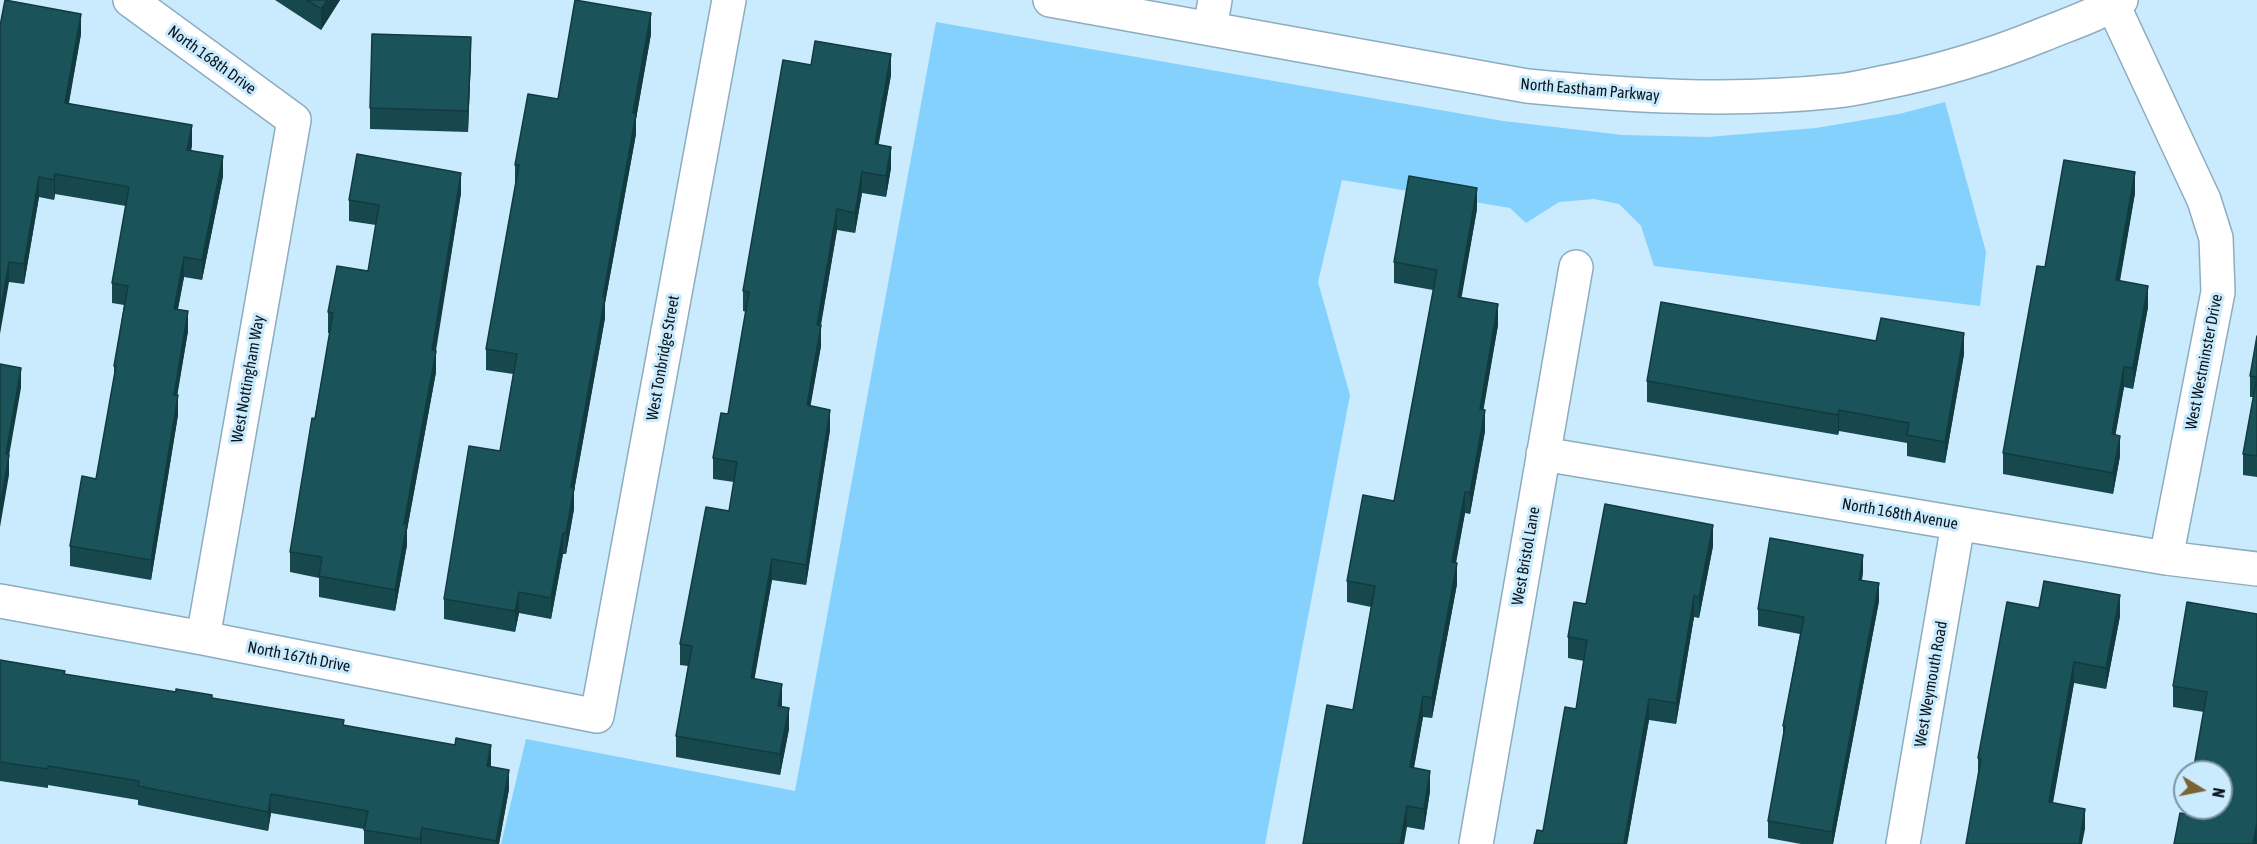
<!DOCTYPE html>
<html>
<head>
<meta charset="utf-8">
<style>
  body { margin:0 }
  #map { position:relative; width:2257px; height:844px; overflow:hidden; background:#caeafd; font-family:"Asap Condensed",sans-serif }
  canvas { display:block }
  .north { position:absolute; left:2173px; top:760px; width:60px; height:60px; box-sizing:border-box; background:#caeafd; border:2px solid #7e95a3; border-radius:50%; rotate:100deg; font-size:16px; font-weight:700; line-height:24px; text-align:center; color:#0b161d }
  .north::after { content:''; display:block; margin:auto; width:21px; height:27px; background:#7c6334; clip-path:polygon(50% 0,100% 100%,50% 72%,0 100%) }
</style>
</head>
<body>
<div id="map">
<canvas width="2257" height="844"></canvas>
<div class="north">N</div>
</div>
<script>
const context = document.querySelector('canvas').getContext('2d');
context.lineJoin = 'round';
function paint(path, color) { context.fillStyle = color; context.fill(path, 'evenodd'); }
function trace(path, color, width, dash) { context.strokeStyle = color; context.lineWidth = width; context.lineCap = dash ? 'butt' : 'round'; context.setLineDash(dash || []); context.stroke(path); }
function write(font, color, halo, rows, align = 'center') {
  context.font = font + ' "Asap Condensed",sans-serif'; context.lineWidth = 6; context.setLineDash([]); context.textBaseline = 'middle'; context.strokeStyle = halo; context.fillStyle = color; for (const [text, x, y, turn = 0] of rows) {
    context.save(); context.translate(x, y); context.rotate((+turn || 0) * Math.PI / 180); context.textAlign = isNaN(turn) ? turn : align; if (halo) context.strokeText(text, 0, 0); context.fillText(text, 0, 0); context.restore();
  }
}
const green = new Path2D(`
  M936,22L1503,121L1623,135L1708,137L1816,128L1899,114L1945,102L1986,252L1980,306L1654,266L1641,226L1619,204L1594,199L1559,202L1526,223L1510,208L1342,180L1318,282L1350,395L1265,844H501L526,739L795,791Z`);
const street = new Path2D(`
  M130,0L294,120L203,638
  M2113,5L2204,200L2216,238L2218,292L2166,558
  M1210,28L1215,0
  M1543,454L2166,558L2257,569
  M0,601L203,638L597,716L729,0
  M1476,844L1576,267
  M1903,844L1958,524`);
const secondary = new Path2D(`
  M1050,0L1527,86C1630,96 1733,102 1836,91C1851,90 1866,86 1881,83C1938,72 1988,57 2042,35C2069,24 2097,15 2121,0`);
const wall = new Path2D(`
  M275,0H340L321,30Z
  M0,26L81,34L69,103L192,145L191,151L223,176L202,280L184,277L178,309L188,331L177,395L178,415L151,580L70,566V546L96,479L114,381V366L124,305L112,303V283L126,206L55,194L54,200L39,197L24,284L9,282Z
  M651,34L636,119V134L605,303V318L574,491V509L566,554H563L551,619L519,613L515,632L444,619V599L500,451L513,374L486,370V349L515,186V165L558,99Z
  M471,58L468,132L370,129V108Z
  M811,65L891,75L878,145L891,168L886,197L862,193L855,233L837,230L821,325V346L810,406L830,430L806,585L772,580L754,679L782,706L789,729L780,775L676,757V736L688,666L680,665V644L729,511L734,482L713,479V458L728,414L746,312L743,311V291Z
  M461,193L436,351V372L407,530V545L395,611L319,597V578L290,572V552L330,333H328V312L368,271L376,225L349,221V200Z
  M2135,193L2120,281L2148,307L2133,389L2124,387L2115,435L2120,456L2113,494L2003,474V453L2045,267Z
  M1477,209L1461,297L1498,325L1483,410L1485,431L1470,514L1465,513L1456,563L1457,584L1432,718L1423,717L1414,768L1430,791L1424,830L1407,827L1353,710L1371,607L1347,602V581L1394,501L1433,290L1394,283V262Z
  M2257,336V477L2243,475V454L2253,397H2250V376Z
  M1876,341L1964,354L1945,463L1907,456V443L1839,431L1838,435L1647,402V381Z
  M1713,546L1699,618L1694,617L1676,724L1649,720L1627,844H1534L1543,831L1576,709L1584,661L1568,658V637L1586,604Z
  M1863,572L1862,580L1879,601L1833,844H1801L1768,838V821L1783,739V726L1800,634L1758,626V609Z
  M2039,608L2120,616L2106,689L2074,683L2053,803L2085,829L1978,774V758Z
  M2257,614V844H2174L2186,814L2204,712L2173,707V686Z
  M0,660L65,674L212,698L344,726L491,764V767L509,789L499,844H364V829L271,813L268,831L138,805V800L48,785V788L0,781Z`);
const shadedWall = new Path2D(`
  M327,0H340L321,30V9Z
  M651,13V34L636,119V134L605,303V318L574,491V509L566,554V533L571,487L633,113Z
  M81,14V34L65,123V103Z
  M471,37V58L468,132V111Z
  M891,54V75L875,165V144Z
  M192,125V145L187,170V150Z
  M891,147V168L886,197V176Z
  M223,156V176L202,280V260Z
  M862,172V193L855,233V213Z
  M2135,172V193L2116,301V280Z
  M461,173V193L432,371V350Z
  M55,174V194L54,200V180Z
  M39,177V197L24,284V264Z
  M1477,188V209L1458,318V297Z
  M837,209V230L817,346V325Z
  M184,257V277L174,329V309Z
  M9,262V282L0,334V314Z
  M2148,286V307L2133,389V368Z
  M1498,304V325L1480,430V409Z
  M188,311V331L174,415V395Z
  M821,325V346L807,426V405Z
  M1964,333V354L1945,463V442Z
  M436,351V372L407,530V545L395,611V590L404,524Z
  M2124,367V387L2112,455V434Z
  M21,368V388L9,456V475L0,527V507L6,454Z
  M178,395V415L151,580V560Z
  M830,410V430L806,585V565Z
  M1485,410V431L1470,514V493Z
  M1839,410V431L1838,435V415Z
  M2120,436V456L2113,494V473Z
  M1465,492V513L1452,583V562Z
  M1713,525V546L1699,618V597Z
  M563,533V554L551,619V598Z
  M1863,555V572L1859,597V580Z
  M772,559V580L751,699V678Z
  M1457,563V584L1432,718V698Z
  M1879,583V601L1833,844H1832V832Z
  M519,592V613L515,632V611Z
  M2120,595V616L2106,689V668Z
  M1694,596V617L1676,724V703Z
  M2074,662V683L2049,823V802Z
  M782,684V705L778,727V706Z
  M1423,696V717L1410,788V767Z
  M1649,699V720L1627,844H1624Z
  M789,708V729L780,775V754Z
  M491,745V764L487,785V766Z
  M509,770V789L499,844H496Z
  M1430,771V791L1424,830V809Z
  M271,794V813L268,831V812Z
  M1407,806V827L1404,844H1400Z
  M2085,809V829L2082,844H2079Z
  M2257,823V844H2253Z
  M422,828V844H420V839Z`);
const building = new Path2D(`
  M5,0L81,14L65,103L192,125L187,150L223,156L202,260L184,257L174,309L188,311L174,395H178L151,560L70,546L82,476L96,479L116,366H114L128,286L112,283L129,187L55,174L54,180L39,177L24,264L9,262L0,314V26Z
  M307,0H327L321,9Z
  M575,0L651,13L633,113L636,114L603,297H605L571,487L574,488L566,533H563L551,598L519,592L515,611L444,599L469,446L500,451L517,354L486,349L519,165H515L528,94L558,99Z
  M372,34L471,37L468,111L370,108Z
  M815,41L891,54L875,144L891,147L886,176L862,172L855,213L837,209L817,325H821L807,405L830,410L806,565L772,559L751,678L782,684L778,706L789,708L780,754L676,736L692,646L680,644L706,507L729,511L737,462L713,458L721,413L728,414L749,292L743,291L783,60L811,65Z
  M357,154L461,173L432,350L436,351L404,524H407L395,590L319,576L322,557L290,552L312,418L315,419L333,313L328,312L337,266L368,271L379,205L349,200Z
  M2064,160L2135,172L2116,280L2148,286L2133,368L2124,367L2112,434L2120,436L2113,473L2003,453L2037,266L2045,267Z
  M1409,176L1477,188L1458,297L1498,304L1480,409L1485,410L1470,493L1465,492L1452,562L1457,563L1432,698L1423,696L1410,767L1430,771L1424,809L1407,806L1400,844H1303L1327,705L1353,710L1375,586L1347,581L1363,495L1394,501L1437,270L1394,262Z
  M1661,302L1876,341L1881,318L1964,333L1945,442L1907,435L1909,423L1839,410L1838,415L1647,381Z
  M2257,336V456L2243,454L2257,377L2250,376Z
  M0,364L21,368L6,454L9,455L0,507Z
  M1605,504L1713,525L1699,597L1694,596L1676,703L1649,699L1624,844H1534L1537,830L1543,831L1565,707L1576,709L1587,640L1568,637L1574,602L1586,604Z
  M1770,538L1863,555L1859,580L1879,583L1832,832L1768,821L1785,726H1783L1804,617L1758,609Z
  M2044,581L2120,595L2106,668L2074,662L2049,802L2085,809L2079,844H1966L1981,759L1978,758L2007,602L2039,608Z
  M2187,602L2257,614V823L2253,844H2174L2180,813L2186,814L2187,808H2221V772H2193L2207,692L2173,686Z
  M0,660L65,671L64,674L176,692V689L212,695V698L344,720L343,725L455,745L456,738L491,745L487,766L509,770L496,841L422,828L420,839L364,830L368,811L271,794L268,812L138,786L139,781L48,766V769L0,762Z`);
const streetNames = [
  ["North 168th Drive",212,60,36],
  ["North Eastham Parkway",1590,90,5],
  ["West Tonbridge Street",663,358,-80],
  ["West Westminster Drive",2204,362,-79],
  ["West Nottingham Way",248,379,-80],
  ["North 168th Avenue",1900,514,10],
  ["West Bristol Lane",1526,556,-80],
  ["North 167th Drive",299,657,11],
  ["West Weymouth Road",1931,684,-80]
];
paint(green, '#84d1fd');
trace(street, '#8eacbf', 36);
trace(secondary, '#8eacbf', 36);
trace(street, '#fff', 33);
trace(secondary, '#fff', 33);
paint(wall, '#16484d');
paint(shadedWall, '#123b3f');
paint(building, '#1a545a');
trace(building, '#123b3f', 1.5);
write('16px', '#0b161d', '#caeafd', streetNames);
</script>
</body>
</html>
